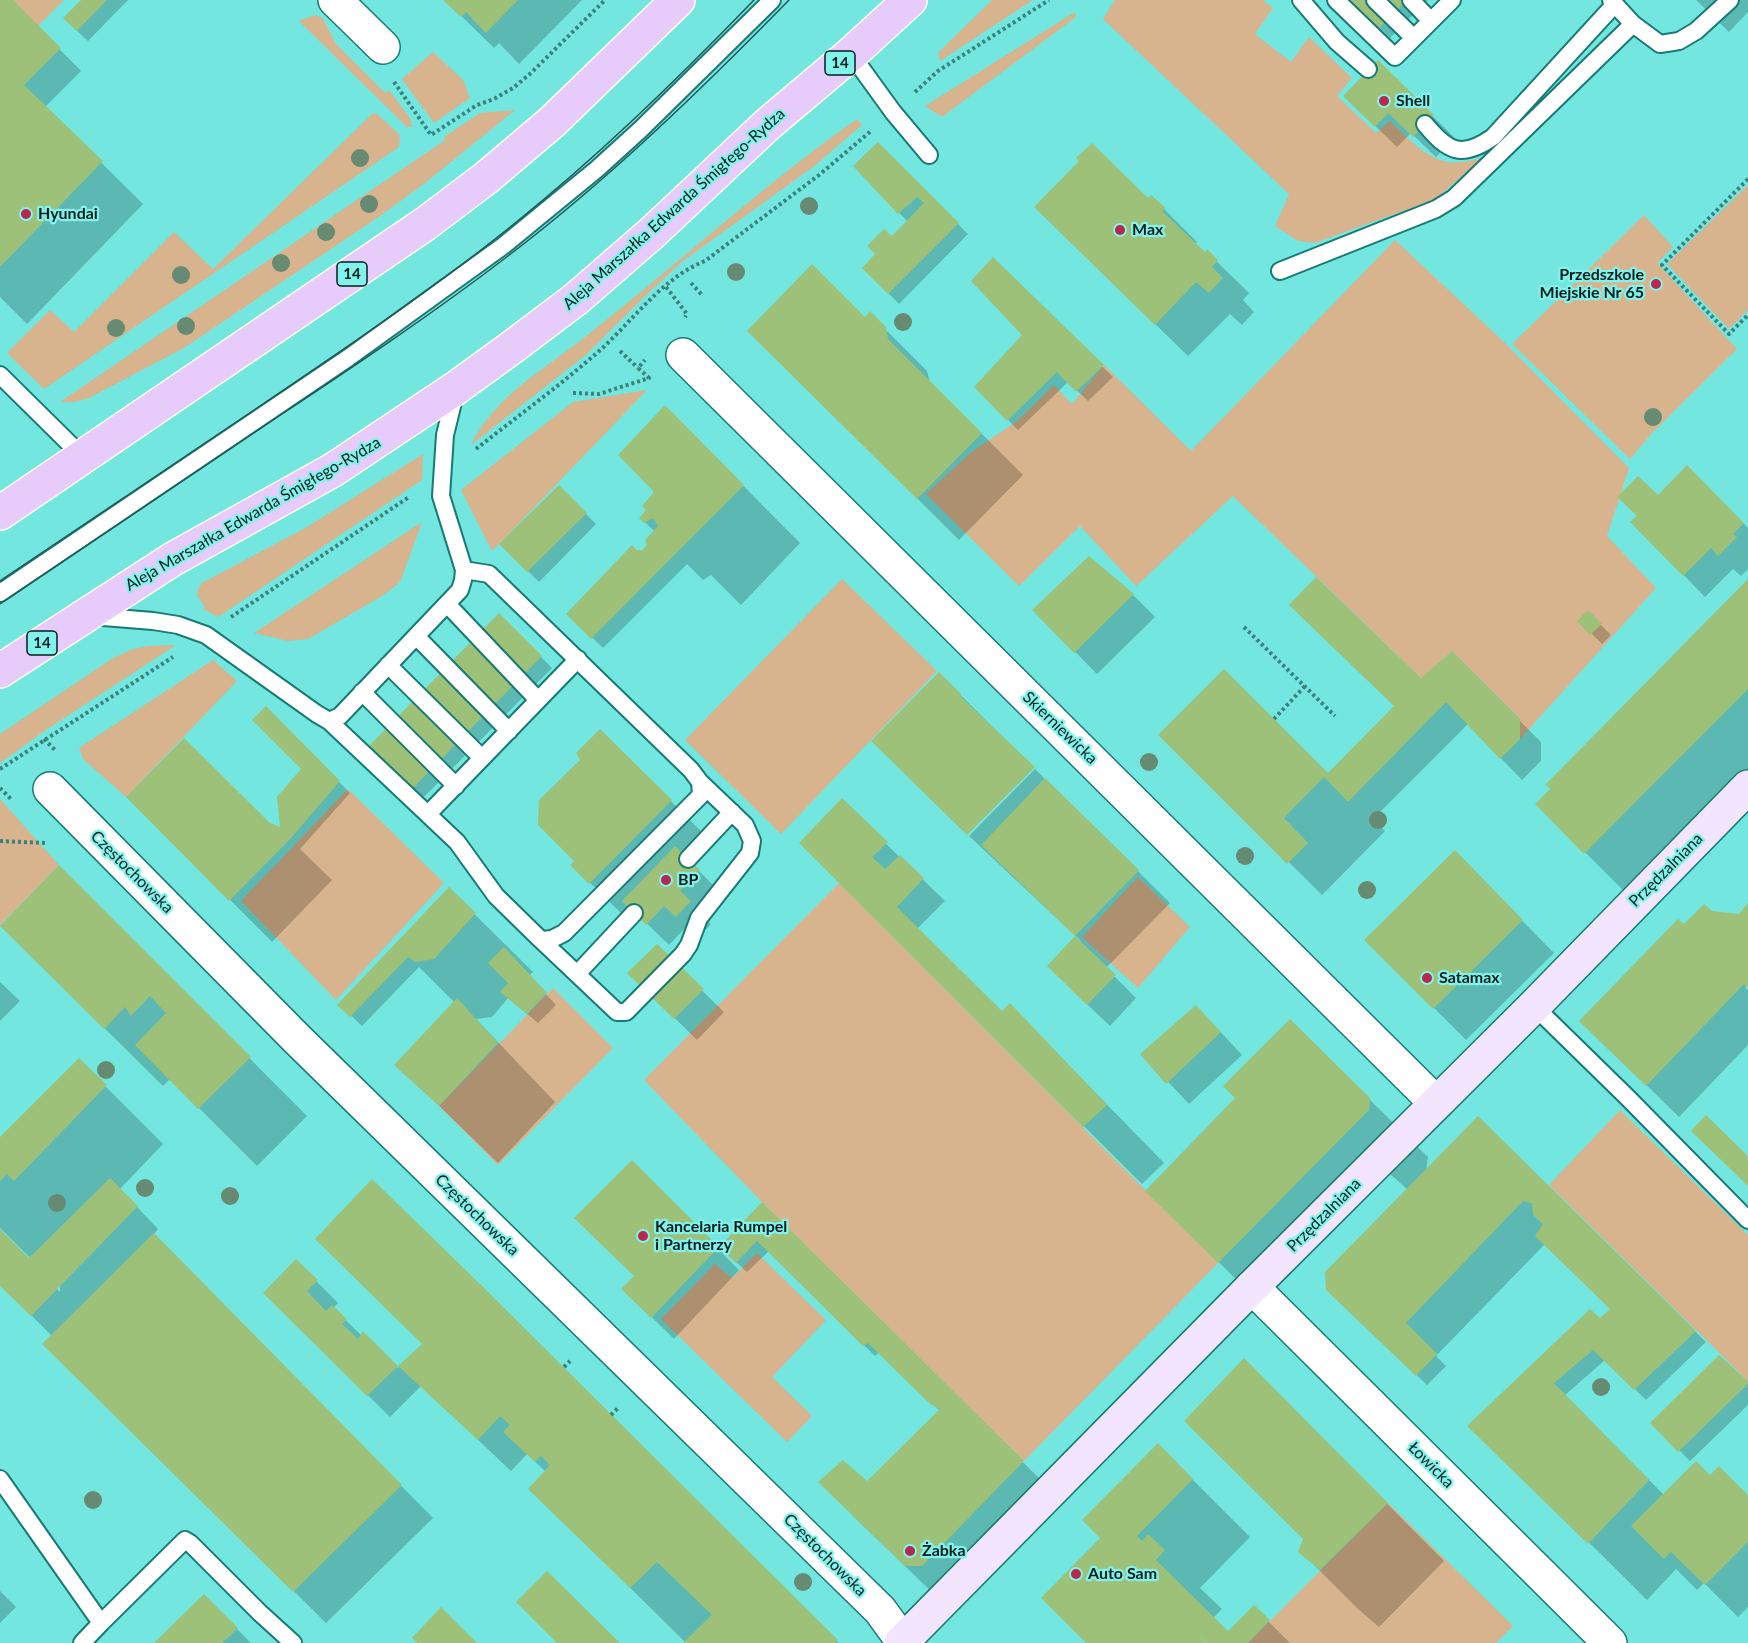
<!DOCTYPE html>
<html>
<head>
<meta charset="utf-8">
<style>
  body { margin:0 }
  canvas { display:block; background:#72e6df }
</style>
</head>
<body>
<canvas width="1748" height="1643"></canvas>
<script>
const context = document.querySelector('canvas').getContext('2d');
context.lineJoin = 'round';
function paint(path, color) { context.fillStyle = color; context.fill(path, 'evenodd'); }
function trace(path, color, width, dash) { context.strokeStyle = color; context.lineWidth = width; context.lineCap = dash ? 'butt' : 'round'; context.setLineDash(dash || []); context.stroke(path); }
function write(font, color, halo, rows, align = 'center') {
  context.font = font + ' Lato,sans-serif'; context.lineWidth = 4.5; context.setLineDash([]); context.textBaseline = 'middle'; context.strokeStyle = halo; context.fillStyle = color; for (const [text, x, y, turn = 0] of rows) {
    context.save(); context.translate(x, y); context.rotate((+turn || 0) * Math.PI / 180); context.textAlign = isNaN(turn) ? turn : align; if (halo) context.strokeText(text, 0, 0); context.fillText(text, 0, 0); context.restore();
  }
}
const green = new Path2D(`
  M13,0H64L38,26Z
  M992,0H1033L940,61L938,53Z
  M1115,0H1263L1273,8L1255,34L1291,62L1309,37L1352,78L1337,96L1376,133L1390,121C1406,136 1425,158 1448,162C1459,164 1471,160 1482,158L1436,199L1315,243L1298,241L1275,226L1289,194L1103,19Z
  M1075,12L1076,17L942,117L925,106Z
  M315,15L323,18L336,44L385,93L389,90L410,118L412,127H407L299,21Z
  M433,52L463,80L470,98L434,123L402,79Z
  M515,110L425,183L380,216L184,348L89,398L75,402H60L445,140L444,137L480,113Z
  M376,113L400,135L399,147L44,389L7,353L50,310L74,332L174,232L213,269L372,114Z
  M857,119L862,125L813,167L683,261L645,296L587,354L471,445C491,404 527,380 564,353C583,339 602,323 621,308C699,245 774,177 857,119Z
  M1748,185V310L1729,329L1667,264Z
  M1644,215L1673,247L1657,263L1737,349L1652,433L1630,459L1512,344Z
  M1395,240L1504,342L1629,468L1607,536L1656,588L1520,739V719L1452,651L1421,678L1233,496L1136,586L1080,526L1019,586L926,494L970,453L1017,421L1054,385L1072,404L1104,365L1191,451Z
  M647,390L499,544L492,551L461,490L573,402Z
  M423,454L422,480L218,617L203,609L205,607L197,595L198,589L202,583L307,527Z
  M422,522L402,577L398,584L382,596L308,639L288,641L254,633Z
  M842,579L937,671L781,834L685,740Z
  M176,645L46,730L0,763V734L113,658L133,649L148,646Z
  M213,660L237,681L126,797L83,759L79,748Z
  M348,789L444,883L336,1000L241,901Z
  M0,799L59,865L0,925Z
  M1138,877L1190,927L1138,988L1082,937Z
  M839,883L1218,1263L1024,1461L762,1202L644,1080Z
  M553,988L613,1048L498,1165L439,1106Z
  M1620,1110L1748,1235V1381L1549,1185Z
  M757,1253L826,1320L772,1377L812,1416L787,1442L661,1319L715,1264L732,1278Z
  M1388,1503L1513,1626L1496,1643H1248Z`);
const shadow = new Path2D(`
  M0,0H11L81,71L45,107L143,204L27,324L0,297Z
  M83,0H128L88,41L75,29Z
  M445,0H582L519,64L499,43L494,48Z
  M1352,0H1428L1390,38Z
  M1696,0H1748V12L1729,32Z
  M1378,62L1455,138L1436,157L1411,133L1397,147L1367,118Z
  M878,144L968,234L899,304L864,268L908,222L855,166Z
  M1152,197L1197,242L1194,244L1205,254L1207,252L1249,293L1243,300L1254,312L1242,325L1230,314L1188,356L1068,239Z
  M993,259L1113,377L1088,401L1068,382L1018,430L976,387L1024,335Z
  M870,314L927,371L930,382L1023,475L959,540L749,331L865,319Z
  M665,407L800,543L741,605L711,575L703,580L687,564L603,648L568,614L637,552L643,551L648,545L655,532L641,518L648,510L656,492Z
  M1687,467L1748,528V569L1741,576L1733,569L1705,597L1632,522Z
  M559,487L596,524L539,582L501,544Z
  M1089,558L1133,595L1155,617L1097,674L1034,610Z
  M1748,581V773L1627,894L1537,804L1551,789L1547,785Z
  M1588,612L1611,635L1602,644L1579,621Z
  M499,615L552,668L421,800L369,748Z
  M1452,653L1541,742V761L1522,780L1468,724L1373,819L1385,831L1322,895L1161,735L1328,775L1421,680Z
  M939,674L1003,737L967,834Z
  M266,709L350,793L300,849L332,880L272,942L128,797L269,824L279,829L303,769Z
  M600,731L703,833L682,854L721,893L700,913L711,924L698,938L687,926L669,945L630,907L623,915L572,865L576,861L582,761Z
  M1035,769L1170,903L1106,968L1136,998L1110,1026L1070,988L1081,941L969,836Z
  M842,801L945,901L917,929L1001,1013L1010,1005L1164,1163L1142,1184L801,843Z
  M59,867L307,1116L257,1166L170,1079L163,1086L1,926Z
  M1487,885L1554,953L1466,1040L1366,940Z
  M449,889L533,972L529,976L556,1005L538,1023L508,998L492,1017L476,1019L555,1102L498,1163L397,1065L455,1003L419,967L362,1026L339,1004Z
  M1748,905V986L1745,987L1748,990V1045L1679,1117L1614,1053L1701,943L1711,913L1739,916Z
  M657,946L724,1012L697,1040L629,973Z
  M0,982L20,1001L0,1021Z
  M1217,1028L1242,1055L1189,1104L1142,1054Z
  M79,1060L163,1144L120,1189L158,1229L153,1235L433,1518L326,1623L44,1344L52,1336L0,1284V1233L60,1292V1287L0,1228V1139Z
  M1369,1099L1428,1157L1426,1171L1478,1118L1706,1342L1646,1400L1605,1360L1565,1395L1664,1495L1710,1477L1748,1497V1607L1738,1617L1704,1583L1697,1590L1676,1569L1647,1600L1498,1452L1600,1320L1620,1316L1545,1244L1436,1356L1446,1366L1427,1385L1361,1322L1408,1190L1389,1173L1261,1304L1147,1191Z
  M632,1162L719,1249L762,1204L1055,1494L938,1598L852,1515L867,1483L940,1411L880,1352L875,1356L769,1251L747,1272L727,1254L725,1256L739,1270L674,1339L623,1289L636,1276Z
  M296,1261L338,1303L333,1308L362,1336L363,1333L398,1368L424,1345L600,1406L839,1643H686L588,1546L546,1472L527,1454L511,1471L421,1386L390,1417L265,1293Z
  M1244,1360L1444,1561L1379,1627L1358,1609L1300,1551L1305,1539Z
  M1748,1384V1405L1690,1461L1652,1423Z
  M1158,1445L1250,1537L1200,1588L1222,1609L1213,1618L1228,1633L1254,1607L1290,1643H1208L1084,1520Z
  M0,1591L16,1607L0,1623Z
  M204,1596L251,1643H157Z`);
const building = new Path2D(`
  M0,0H13L61,48L24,85L103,161L0,267Z
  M81,0H107L77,31L63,18Z
  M443,0H518L486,33L466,12L461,17Z
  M1350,0H1407L1379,28Z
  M1378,60L1434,115L1413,137L1388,113L1375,127L1343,96Z
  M878,142L959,223L888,294L862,268L875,254L867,246L884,229L892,236L924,203L917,197L898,214L853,166Z
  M1092,143L1148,198L1151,195L1166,208L1162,211L1205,252L1207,249L1218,260L1212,267L1223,278L1209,293L1196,282L1155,325L1034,207L1079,161L1076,158Z
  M993,257L1104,365L1076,392L1057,372L1007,421L974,387L1022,335L971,281Z
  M812,264L865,317L870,311L886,327L888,339L982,433L917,499L747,331Z
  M665,405L744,485L591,639L566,614L632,545L637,550H642L647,545L645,540L658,526L653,518L644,523L639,518L646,510L642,506L654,492L618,455Z
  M1687,465L1744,523L1733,534L1737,537L1718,556L1711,548L1683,576L1630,522L1637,516L1617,497L1638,476L1658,495Z
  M559,485L587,513L527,572L499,544Z
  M1089,556L1134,594L1074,653L1032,610Z
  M1316,577L1421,678L1452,651L1520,719V739L1500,759L1446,702L1348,802L1324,777L1284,818L1308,843L1287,864L1158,735L1224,669L1328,773L1394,706L1289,605Z
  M1748,579V689L1584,854L1535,804L1551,788L1545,785Z
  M1588,610L1602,624L1590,635L1577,621Z
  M499,613L542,656L410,791L367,748Z
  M939,672L961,694V697L1035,767L967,835L871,741Z
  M266,706L340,781L291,838L229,901L126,797L184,738L270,823L280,827L277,797L301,769L252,720Z
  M600,729L672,800L589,884L570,865L574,861L538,825L539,800L580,760L576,753Z
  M1045,778L1139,870L1075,936L981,845Z
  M842,798L888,842L872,857L885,869L900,855L924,878L897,907L1002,1011L1010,1003L1107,1105L1083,1127L799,843Z
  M675,846L700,870L680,891L691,901L676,917L664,906L646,925L622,901Z
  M1455,850L1523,920L1433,1009L1364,940Z
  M59,865L251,1057L198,1109L135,1045L166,1013L150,996L131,1016L125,1007L104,1029L0,926Z
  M449,887L476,913L434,959L415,962L408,957L350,1017L337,1005Z
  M1748,903V988L1744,984L1646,1086L1579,1021L1678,919L1684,924L1704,904L1712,911L1739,914Z
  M1075,936L1116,975L1087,1005L1047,966Z
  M657,944L704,989L674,1019L627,973Z
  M504,947L547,993L527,1014L500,992L508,983L488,963Z
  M457,998L498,1043L439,1106L394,1065Z
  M1196,1005L1221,1032L1166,1084L1140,1054Z
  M1290,1019L1370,1098L1369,1110L1218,1263L1145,1191L1235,1098L1223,1086Z
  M79,1058L107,1085L14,1181L7,1174L0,1181V1137Z
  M1706,1115L1748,1156V1186L1691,1131Z
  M1478,1116L1696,1331L1634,1390L1593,1350L1554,1383L1649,1480L1588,1544L1467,1426L1590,1309L1600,1318L1610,1309L1535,1236L1543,1224L1533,1215L1532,1203L1523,1201L1406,1323L1437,1354L1416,1376L1326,1290L1325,1272Z
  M632,1160L719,1247L651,1318L621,1289L634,1276L574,1218Z
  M110,1178L138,1206L31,1316L0,1286V1229L29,1258Z
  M372,1179L481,1285L838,1640L835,1643H683L712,1615L657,1562L630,1588L528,1489L550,1465L541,1456L535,1462L503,1432L510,1425L500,1416L478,1440L398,1366L367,1396L263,1293L296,1259L318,1280L307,1291L326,1311L332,1305L347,1319L342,1324L358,1339L363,1331L398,1366L422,1344L315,1239Z
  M762,1202L1024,1461L922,1566H905L818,1482L843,1460L867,1481L940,1409L930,1404L868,1343L863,1346L757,1241L736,1263L719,1247Z
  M154,1233L402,1485L293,1592L42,1344Z
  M1719,1355L1748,1381V1384L1678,1452L1650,1423Z
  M1244,1358L1388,1503L1320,1570L1298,1552L1303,1539L1184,1421Z
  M1158,1443L1193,1479L1137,1536L1142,1541L1148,1534L1165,1550L1156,1560L1228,1631L1254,1605L1270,1620L1248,1643H1207L1199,1635L1206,1643H1086L1041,1598L1100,1538L1082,1520Z
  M1696,1461L1710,1475L1719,1466L1748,1495V1542L1705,1585L1671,1552L1664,1559L1631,1526Z
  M547,1571L620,1643H557L516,1602Z
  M204,1594L238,1628L222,1643H154Z
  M441,1607L477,1643H417L412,1638Z`);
const path = new Path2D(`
  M394,82L431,135L477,105L494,99L513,88L531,73L605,0
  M915,92L938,71L1049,0
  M1748,179L1662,265L1729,334L1748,315
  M691,283L703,296
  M666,287L687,314L685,317
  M620,351L638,368
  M573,393L599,394L649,378L638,368L645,360
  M476,449C514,419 554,390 591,358C629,327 659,279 705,261L819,175L871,131
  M231,617L409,497
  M1244,627L1335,716
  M1274,719L1305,686
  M44,739L55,750
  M0,769L173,657
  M0,788L11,799
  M0,841L47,843
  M564,1367L570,1361
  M611,1415L618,1408`);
const lane = new Path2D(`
  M1301,0L1337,42L1368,69
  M1336,0L1395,57L1452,0
  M1375,0L1414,38
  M1411,0L1431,21
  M1611,0L1633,24L1660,44L1679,41L1696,31L1730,0
  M851,54L893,112L929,155
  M1425,124C1448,152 1462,159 1493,137L1615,4
  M1280,271L1436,209L1454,198L1633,24
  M0,375L83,457
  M0,593L348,358L503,246L597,169L641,129L772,0
  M447,604L538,700
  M91,616L153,621L178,625L206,635L317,714L329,721L340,716L460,590L463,580L464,570L441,496L445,435L456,390
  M416,636L509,731
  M388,665L482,758
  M362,692L456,786
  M329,721L457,842L496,896L541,940L552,939L564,933L701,795L700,782L691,770L489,574L464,570
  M428,814L578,659
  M688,859L732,812
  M541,940L617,1012H626L683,954L689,945L699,918L750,853L752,841L745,825L700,782
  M577,974L634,913
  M1534,1006L1628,1098L1748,1220
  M0,1479L101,1623L82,1643
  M101,1623L185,1540L190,1543L260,1613L293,1643`);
const street = new Path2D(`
  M335,0L383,47
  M683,355L1436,1103
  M50,789L297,1039L880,1610L904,1643
  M1252,1287L1610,1643`);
const secondary = new Path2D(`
  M901,1643L1252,1287L1534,1006L1748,787`);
const primary = new Path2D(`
  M0,513L425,224L486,178L552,122L678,0
  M0,671L173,559L333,470L456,388L511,348L576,299L653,232L768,124L851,54L910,0`);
const tram = new Path2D(`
  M0,581C88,522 175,463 263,404C350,345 438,286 520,219C603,152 680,77 754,0
  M0,604C94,541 188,477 282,414C359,363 435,312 508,256C609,179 700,91 789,0`);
const trees = [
  [360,158],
  [369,204],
  [809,206],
  [326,232],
  [281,263],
  [736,272],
  [181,275],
  [903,322],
  [186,326],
  [116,328],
  [1653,417],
  [1149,762],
  [1378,820],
  [1245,856],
  [1367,890],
  [106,1070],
  [145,1188],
  [230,1196],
  [57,1203],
  [1601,1387],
  [93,1500],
  [803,1582]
];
const markers = [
  [1384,101,6,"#b72750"],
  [26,214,6,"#b72750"],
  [1120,230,6,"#b72750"],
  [1656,284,6,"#b72750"],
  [666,880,6,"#b72750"],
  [1427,978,6,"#b72750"],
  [643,1236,6,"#b72750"],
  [910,1551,6,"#b72750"],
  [1076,1574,6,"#b72750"]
];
const shields = [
  [840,63,30],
  [352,274,30],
  [42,643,30]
];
const shieldNames = [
  ["14",840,63],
  ["14",352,274],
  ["14",42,643]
];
const poiNames = [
  ["Shell",1396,101],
  ["Hyundai",38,214],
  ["Max",1132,230],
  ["Przedszkole",1644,275,"right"],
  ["Miejskie Nr 65",1644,293,"right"],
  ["BP",678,880],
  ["Satamax",1439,978],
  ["Kancelaria Rumpel",655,1227],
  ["i Partnerzy",655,1245],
  ["Żabka",922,1551],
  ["Auto Sam",1088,1574]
];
const streetNames = [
  ["Aleja Marszałka Edwarda Śmigłego-Rydza",674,209,-42],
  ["Aleja Marszałka Edwarda Śmigłego-Rydza",253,514,-30],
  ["Skierniewicka",1060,728,44],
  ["Przędzalniana",1666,870,-45],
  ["Częstochowska",132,872,45],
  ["Częstochowska",477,1215,44],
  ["Przędzalniana",1324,1215,-45],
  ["Łowicka",1431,1465,45],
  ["Częstochowska",825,1555,45]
];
paint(green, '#d7b48d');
paint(shadow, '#0003');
paint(building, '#9dc178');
trace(lane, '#177a75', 20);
trace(street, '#177a75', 36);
trace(secondary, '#177a75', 36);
trace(primary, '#fff', 36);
trace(path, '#3b817d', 4, [3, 3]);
trace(lane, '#fff', 16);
trace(street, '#fff', 33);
trace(secondary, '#f3e5fd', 33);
trace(primary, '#e6cbfb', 33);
trace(tram, '#245754', 1.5);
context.fillStyle = '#668a72';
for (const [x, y] of trees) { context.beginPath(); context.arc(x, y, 9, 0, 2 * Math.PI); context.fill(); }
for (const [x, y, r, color] of markers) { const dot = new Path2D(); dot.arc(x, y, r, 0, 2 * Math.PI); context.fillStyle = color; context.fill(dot); trace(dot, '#80f4ec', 2); }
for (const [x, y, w] of shields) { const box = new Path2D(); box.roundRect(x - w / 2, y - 12, w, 24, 4.5); context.fillStyle = '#80f4ec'; context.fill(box); trace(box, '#041d1c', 1.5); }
write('bold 15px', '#041d1c', null, shieldNames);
write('bold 16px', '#041d1c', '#80f4ec', poiNames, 'left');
write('16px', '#041d1c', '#80f4ec', streetNames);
</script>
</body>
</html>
